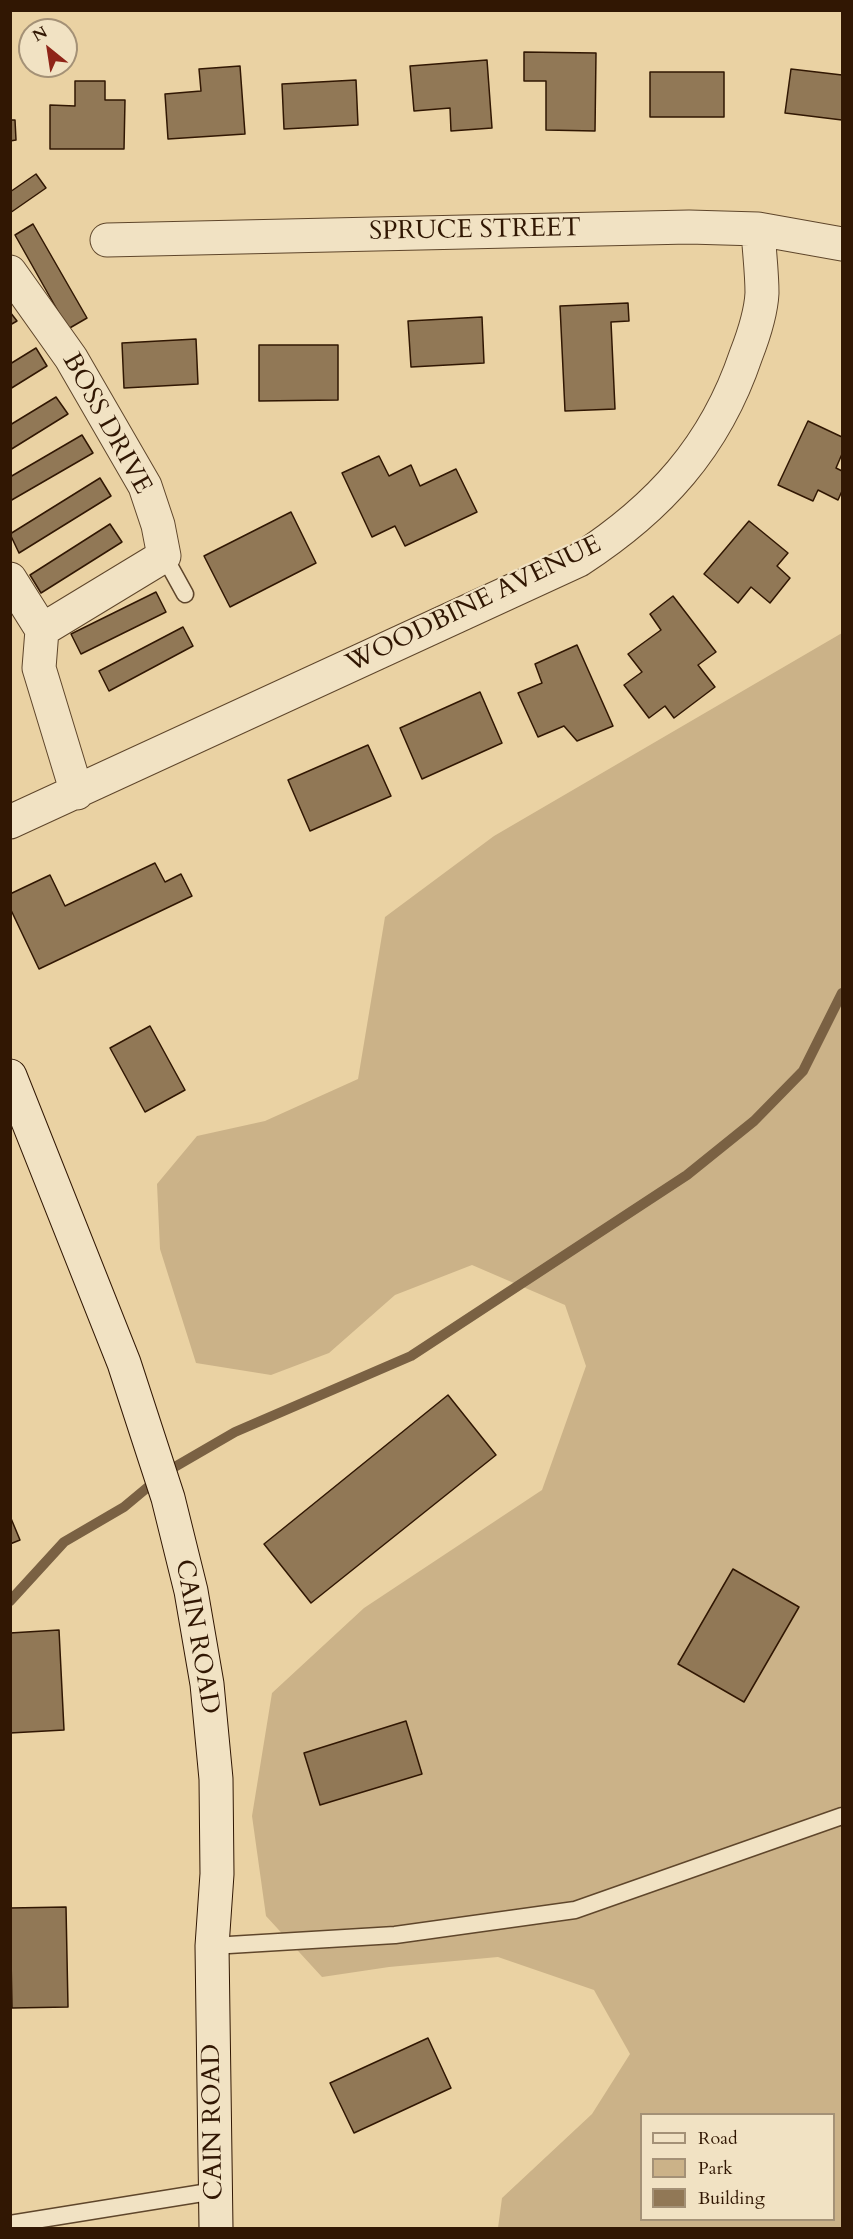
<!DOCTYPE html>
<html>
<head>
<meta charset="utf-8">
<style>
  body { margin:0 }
  #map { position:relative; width:853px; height:2239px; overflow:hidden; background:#ead2a3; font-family:Cardo,serif }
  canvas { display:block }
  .frame { position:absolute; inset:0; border:12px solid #311703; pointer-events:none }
  .legend { position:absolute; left:640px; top:2113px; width:195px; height:108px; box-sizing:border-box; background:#f1e2c3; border:2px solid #a49176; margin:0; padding:8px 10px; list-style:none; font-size:18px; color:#311703 }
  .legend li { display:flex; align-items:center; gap:12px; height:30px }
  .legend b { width:30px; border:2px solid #a49176 }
  .north { position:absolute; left:18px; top:18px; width:60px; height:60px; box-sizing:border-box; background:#f1e2c3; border:2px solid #a49176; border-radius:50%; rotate:330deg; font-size:16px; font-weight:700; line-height:24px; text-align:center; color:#311703 }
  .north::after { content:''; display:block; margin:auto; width:21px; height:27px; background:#8f2418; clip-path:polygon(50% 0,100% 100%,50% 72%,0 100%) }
</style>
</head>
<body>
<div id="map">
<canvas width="853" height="2239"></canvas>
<div class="frame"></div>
<ul class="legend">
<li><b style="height:8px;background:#f1e2c3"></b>Road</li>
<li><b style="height:16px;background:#cbb288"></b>Park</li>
<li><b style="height:16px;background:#917856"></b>Building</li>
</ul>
<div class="north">N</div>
</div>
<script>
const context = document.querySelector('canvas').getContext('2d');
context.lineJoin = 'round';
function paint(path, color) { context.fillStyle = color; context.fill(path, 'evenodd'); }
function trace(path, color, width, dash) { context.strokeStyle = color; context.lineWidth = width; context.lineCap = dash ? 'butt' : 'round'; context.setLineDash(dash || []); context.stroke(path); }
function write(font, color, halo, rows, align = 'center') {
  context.font = font + ' Cardo,serif'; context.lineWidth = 4.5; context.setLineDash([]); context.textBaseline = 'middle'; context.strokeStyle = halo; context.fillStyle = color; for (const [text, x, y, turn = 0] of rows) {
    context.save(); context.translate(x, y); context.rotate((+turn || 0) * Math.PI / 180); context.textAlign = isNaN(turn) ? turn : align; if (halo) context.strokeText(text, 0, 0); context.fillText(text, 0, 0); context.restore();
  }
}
const green = new Path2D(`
  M842,633V2228H498L502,2198L592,2114L630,2054L594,1990L498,1957L389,1967L322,1977L266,1916L252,1816L272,1693L364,1608L542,1490L586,1366L565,1305L472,1265L395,1295L329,1353L271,1375L196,1363L160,1249L157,1184L197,1136L265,1121L358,1079L385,917L494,836ZM642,2114H834V2220H642Z`);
const stream = new Path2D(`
  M10,1601L64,1542L124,1507L166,1472L235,1432L411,1356L687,1175L754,1121L803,1071L842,993`);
const building = new Path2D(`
  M524,52L596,53L595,131L546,130V81H524Z
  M487,60L492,128L451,131L450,108L414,111L410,66Z
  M240,66L245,134L168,139L165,94L201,91L199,69Z
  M791,69L842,75V120L785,113Z
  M650,72H724V117H650Z
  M356,80L358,125L284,129L282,84Z
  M75,81H105V100H125L124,149H50V105L75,106Z
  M10,120H15L16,140L10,141Z
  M36,174L46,188L10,213V192Z
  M33,224L87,318L68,329L15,235Z
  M628,303L629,321L611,322L615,409L565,411L560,306Z
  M10,312L17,321L10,325Z
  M482,317L484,363L411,367L408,321Z
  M196,339L198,384L124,388L122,343Z
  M259,345H338V400L259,401Z
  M36,348L47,366L10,389V364Z
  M56,397L68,414L10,450V425Z
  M808,421L842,437V454L836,468L842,471V491L838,500L818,490L813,501L778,485Z
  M82,435L93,453L10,501V477Z
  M379,456L389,476L411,465L420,486L456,469L477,512L405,546L395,526L372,537L342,473Z
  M100,478L111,496L19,553L10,534Z
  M291,512L316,563L230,607L204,556Z
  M749,521L788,553L777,566L790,578L770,603L751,587L738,603L704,574Z
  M110,524L122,542L41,593L30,575Z
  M156,592L166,612L81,654L71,634Z
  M673,596L716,652L698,665L715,687L674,718L665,706L649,718L624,685L642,672L628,654L661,630L650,614Z
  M183,627L193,646L109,691L99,671Z
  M577,645L613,726L577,741L564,726L538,737L518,693L542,683L535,664Z
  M480,692L502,743L422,779L400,728Z
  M368,745L391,796L310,831L288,780Z
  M155,863L165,882L181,874L192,896L39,969L10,908V894L50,875L65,906Z
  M150,1026L185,1090L145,1112L110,1048Z
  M448,1395L496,1455L311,1603L264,1544Z
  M10,1516L20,1540L10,1544Z
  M733,1569L799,1607L744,1702L678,1664Z
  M59,1630L64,1730L10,1733V1633Z
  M406,1721L422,1774L320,1805L304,1753Z
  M66,1907L68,2007L12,2008L10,1908Z
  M428,2038L451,2088L354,2133L330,2083Z`);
const service = new Path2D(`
  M164,556L185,594
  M212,1946L395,1935L575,1910L842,1816
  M10,2224L215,2191`);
const minor = new Path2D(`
  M107,240L689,227L758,229L842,244
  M10,272L71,358L145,486L158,525L164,556L42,630
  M10,579L42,630L39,668L77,793
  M10,822L579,560C659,508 715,447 746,355C753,337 761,313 762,293C762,272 759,250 758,229`);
const secondary = new Path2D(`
  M10,1076L124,1363L168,1498L191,1591L207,1684L216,1779L217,1874L212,1946L216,2228`);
const streetNames = [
  ["SPRUCE STREET",475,231,-1],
  ["BOSS DRIVE",106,424,61],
  ["WOODBINE AVENUE",474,605,-26],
  ["CAIN ROAD",196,1637,80],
  ["CAIN ROAD",214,2122,-91]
];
paint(green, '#cbb288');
trace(stream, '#7a6143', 10);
paint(building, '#917856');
trace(building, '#311703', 1.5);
trace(service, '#5f462b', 19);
trace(minor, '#5f462b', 35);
trace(secondary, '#311703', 35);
trace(service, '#f1e2c3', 16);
trace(minor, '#f1e2c3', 33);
trace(secondary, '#f1e2c3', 33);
write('26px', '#311703', '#f1e2c3', streetNames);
</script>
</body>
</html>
